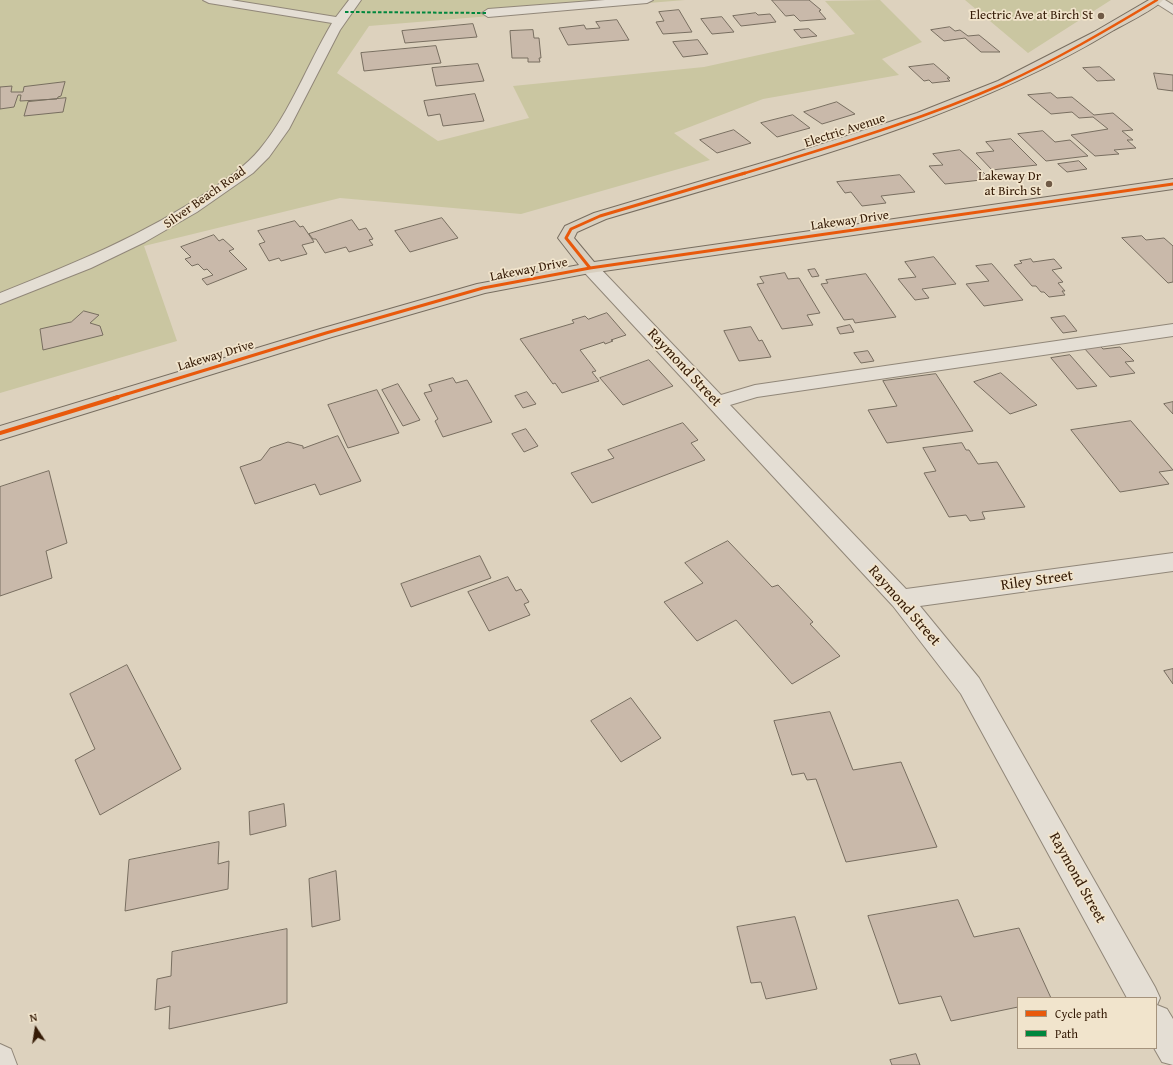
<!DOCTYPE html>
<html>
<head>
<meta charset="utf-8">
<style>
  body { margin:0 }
  #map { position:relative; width:1173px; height:1065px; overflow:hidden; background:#ddd2be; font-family:"Gentium Book Plus",serif }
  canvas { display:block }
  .legend { position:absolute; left:1017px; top:997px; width:140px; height:52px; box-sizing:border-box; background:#f1e4cc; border:1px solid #a5937c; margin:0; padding:5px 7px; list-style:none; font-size:12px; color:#341a05 }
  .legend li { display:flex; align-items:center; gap:8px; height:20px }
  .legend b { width:20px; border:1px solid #a5937c }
  .north { position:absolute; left:16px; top:1009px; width:40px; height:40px; -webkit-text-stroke:3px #f1e4cc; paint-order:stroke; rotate:348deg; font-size:11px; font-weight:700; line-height:16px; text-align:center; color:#341a05 }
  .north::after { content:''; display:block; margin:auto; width:14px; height:18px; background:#341a05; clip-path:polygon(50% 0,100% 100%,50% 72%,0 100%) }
</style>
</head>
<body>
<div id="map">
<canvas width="1173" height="1065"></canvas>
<ul class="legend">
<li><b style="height:5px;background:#e8590c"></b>Cycle path</li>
<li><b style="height:5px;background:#00873e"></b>Path</li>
</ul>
<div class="north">N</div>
</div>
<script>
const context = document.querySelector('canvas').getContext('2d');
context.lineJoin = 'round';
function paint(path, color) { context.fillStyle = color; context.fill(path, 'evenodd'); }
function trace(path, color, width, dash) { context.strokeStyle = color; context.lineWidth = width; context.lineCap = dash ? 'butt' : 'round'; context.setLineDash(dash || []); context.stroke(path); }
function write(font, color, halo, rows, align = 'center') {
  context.font = font + ' "Gentium Book Plus",serif'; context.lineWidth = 3.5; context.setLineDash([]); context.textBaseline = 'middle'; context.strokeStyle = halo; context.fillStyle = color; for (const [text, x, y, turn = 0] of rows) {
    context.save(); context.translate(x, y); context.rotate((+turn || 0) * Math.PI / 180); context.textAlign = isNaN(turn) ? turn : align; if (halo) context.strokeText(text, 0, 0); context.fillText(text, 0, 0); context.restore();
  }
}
const green = new Path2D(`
  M0,0H685L369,26L337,73L438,141L529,118L513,86L704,67L855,34L825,1L880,0L922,42L882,59L899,75L763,99L674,133L710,160L521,214L340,198L144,246L177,341L0,393Z
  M965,0H1111L1028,53Z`);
const building = new Path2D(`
  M772,0H809L821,10L819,11L826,19L800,21L794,15L786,16Z
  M679,10L692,32L663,34L656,22L664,21L659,12Z
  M756,13L758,15L770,14L776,22L741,26L733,16Z
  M722,17L734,32L712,34L701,19Z
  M617,20L629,40L568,45L559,28L584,25L586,29L600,28L596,22Z
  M473,24L477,37L405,43L402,31Z
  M950,27L955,31L960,30L968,36L979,35L1000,52H981L965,38L944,41L931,30Z
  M809,29L817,36L801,38L794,30Z
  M533,30L534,38H539L541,58H539L540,62H528V58H512L510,31Z
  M698,40L708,54L683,57L673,42Z
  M436,46L441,63L364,71L361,53Z
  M478,64L484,81L436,86L432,68Z
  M934,64L950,78H947L950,81L932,83L929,80L924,81L909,67Z
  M1100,67L1115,80L1097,81L1083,68Z
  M1154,73L1173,75V91L1158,89Z
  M65,82L61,96L58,97L57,99L20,101L21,95H18L14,107L0,109V87L12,86L11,92H23L24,87Z
  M1051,93L1057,98L1072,97L1094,115L1113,113L1133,130L1122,131L1133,140H1127L1136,148L1114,150L1119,154L1095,156L1071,135L1108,129L1093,117L1079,118L1072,112L1051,114L1028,95Z
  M475,94L484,121L443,126L440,114L428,116L424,101Z
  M66,98L63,112L24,116L28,102Z
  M837,102L855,114L822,124L804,112Z
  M793,115L810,128L777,137L761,123Z
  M734,130L751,143L717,153L700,140Z
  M1043,131L1055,142L1070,140L1088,156L1046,161L1018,134Z
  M1011,139L1037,165L992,170L976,153L994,151L986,142Z
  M960,150L972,161L990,179L945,184L929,166L943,165L933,154Z
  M1079,161L1087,169L1067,172L1058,164Z
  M900,175L915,192L881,196L886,203L862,206L851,192L845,193L837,182Z
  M442,218L458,238L410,252L395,231Z
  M352,220L359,230L366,228L373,239L369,240L373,245L349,252L346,247L325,253L316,239H313L309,234Z
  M295,221L300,227L303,226L314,242L302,245L307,254L281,261L279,258L269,261L259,244L265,242L258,231Z
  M214,235L219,241L223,239L234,249L229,251L247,269L207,285L202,279L213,275L207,269L204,270L198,264L192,266L185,259L191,257L181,247Z
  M1142,236L1146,240L1164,238L1173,246V282L1168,283L1122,238Z
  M934,257L956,284L922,289L929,298L915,300L898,279L916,277L905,262Z
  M1031,259L1033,262L1054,259L1062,268L1052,270L1063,282L1058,283L1065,291H1062L1065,295L1049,297L1044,292H1041L1036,286H1032L1014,265L1022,263L1020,261Z
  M992,264L1023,300L984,306L966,284L989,281L976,266Z
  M815,269L819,276L812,277L808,270Z
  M785,273L788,279L799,278L820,313L807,315L813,325L782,329L757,284L764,283L760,277Z
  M866,274L896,317L855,323L853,319L844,320L821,284L828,283L826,280Z
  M84,311L99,315L90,323L100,326L103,335L43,350L40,329L71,322Z
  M607,313L626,335L611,340L613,341L605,344L604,342L580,350L596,371L592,372L599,381L562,393L555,383L553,384L520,339L574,323L572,320L585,316L588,319Z
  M1065,316L1077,331L1063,333L1051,318Z
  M850,325L854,332L840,334L837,328Z
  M751,327L759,341L762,340L771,357L739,361L724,331Z
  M1100,346L1103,349L1120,347L1134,361L1125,362L1135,373L1110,377L1084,348Z
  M868,351L874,361L861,363L854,353Z
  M1070,355L1097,386L1077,389L1051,358Z
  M649,360L673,386L623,405L600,378Z
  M1001,373L1037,405L1010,414L974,382Z
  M936,374L973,431L887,443L868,410L897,406L883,381Z
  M453,378L456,383L467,380L492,422L443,437L435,421L438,419L424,393L432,391L429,385Z
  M398,384L420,420L403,426L382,390Z
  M377,390L399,433L348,448L328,405Z
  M527,392L536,404L523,408L515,396Z
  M1173,402V414L1164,404Z
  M1131,421L1173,470L1159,472L1169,484L1120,492L1071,430Z
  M683,423L698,440L691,443L705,460L592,503L571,473L614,458L608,450Z
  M526,429L538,446L524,452L512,434Z
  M338,436L361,481L320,495L315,484L255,504L240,467L261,460L270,448L288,442L303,446V448Z
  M962,443L966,450H969L978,464L997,462L1025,507L982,512L985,519L970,521L966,515L949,517L924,473L936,471L923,448Z
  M49,471L67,543L46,551L52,578L0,596V487Z
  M728,541L772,587L778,585L813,622L810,624L840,656L792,684L736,620L697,641L664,602L703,583L685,563Z
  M480,556L491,578L411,607L401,584Z
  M508,577L516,591L521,589L529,602L524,604L530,615L489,631L468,592Z
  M127,665L181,769L100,815L75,760L95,749L70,694Z
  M1173,669V684L1164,671Z
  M631,698L661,738L621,762L591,721Z
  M830,712L853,770L901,762L937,847L846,862L816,779L807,780L804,773L792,775L774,721Z
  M284,804L286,826L250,835L249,812Z
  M219,842L218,864L229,861L228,889L125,911L129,860Z
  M336,871L340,920L312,927L309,879Z
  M958,900L974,937L1019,928L1051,998H1018V1007L951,1021L941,996L899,1004L868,916Z
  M795,917L817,989L766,999L761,982L751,983L737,927Z
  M287,929V1003L169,1029L170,1006L155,1010L157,979L171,976L172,952Z
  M916,1054L920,1065H892L890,1060Z`);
const minor = new Path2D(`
  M203,0H231L336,17L349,0H361L340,30L289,129L269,157L253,173L197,212L145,242L91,268L0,304V293C73,264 144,235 209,191C227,179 246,166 260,149C291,111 307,65 332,23L209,3Z
  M605,0H653L647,3L488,17L482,13L488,9Z
  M1151,0H1165L1173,5V14Z
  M590,263L596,264L721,395L755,385L1173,324V336L757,397L730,405L906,589L1173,553V571L920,606L979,678L1155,987L1160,998L1157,1005L1167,1009L1173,1019V1065L1162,1062L1154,1048H1156V998H1127L961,694L893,606L584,272L582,268L584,264Z
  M0,1044L11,1049L17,1065H0Z`);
const major = new Path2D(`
  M1149,0H1163C1157,8 1125,24 1114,30C960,123 777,168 606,219L577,232L574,238L594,262L1173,179V189L590,273L485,293L332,337L0,440V426L320,329L477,284L579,265L558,238L565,226L594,213L782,157L917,113L998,81L1094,32Z`);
const quiet = new Path2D(`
  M345,12L488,13`);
const cyclewayFar2 = new Path2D(`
  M742,174C829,147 919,121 1003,84C1056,60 1107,30 1157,0`);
const cyclewayFar1 = new Path2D(`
  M590,268L566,238L571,229L600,216L745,173
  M114,398L326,333L483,288L590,268L1173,184`);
const cycleway = new Path2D(`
  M0,433L118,397`);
const markers = [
  [1101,16,4,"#6f5a46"],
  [1049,184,4,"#6f5a46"]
];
const farPoinames = [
  ["Electric Ave at Birch St",1093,16],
  ["Lakeway Dr",1041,177],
  ["at Birch St",1041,192]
];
const farStreetnames = [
  ["Electric Avenue",845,131,-18],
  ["Silver Beach Road",205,198,-35],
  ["Lakeway Drive",850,221,-8],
  ["Lakeway Drive",529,270,-11],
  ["Lakeway Drive",216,356,-17]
];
const streetNames = [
  ["Raymond Street",684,368,47],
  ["Riley Street",1037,581,-8],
  ["Raymond Street",904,606,49],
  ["Raymond Street",1077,878,61]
];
paint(green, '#cac6a1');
paint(building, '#c9b9aa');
trace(building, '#786e60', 1);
trace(minor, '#918779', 2);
trace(major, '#786e60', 2);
paint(minor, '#e4ded4');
paint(major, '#d8cfbf');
trace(quiet, '#00873e', 2, [3.5, 2]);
trace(cyclewayFar2, '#e8590c', 2.5);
trace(cyclewayFar1, '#e8590c', 3);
trace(cycleway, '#e8590c', 4);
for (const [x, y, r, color] of markers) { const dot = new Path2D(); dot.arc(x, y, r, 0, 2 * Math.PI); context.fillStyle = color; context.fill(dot); trace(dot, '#f1e4cc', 1.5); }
write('13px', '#341a05', '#f1e4cc', farPoinames, 'right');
write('13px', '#341a05', '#f1e4cc', farStreetnames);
write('15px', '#341a05', '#f1e4cc', streetNames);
</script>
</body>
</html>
